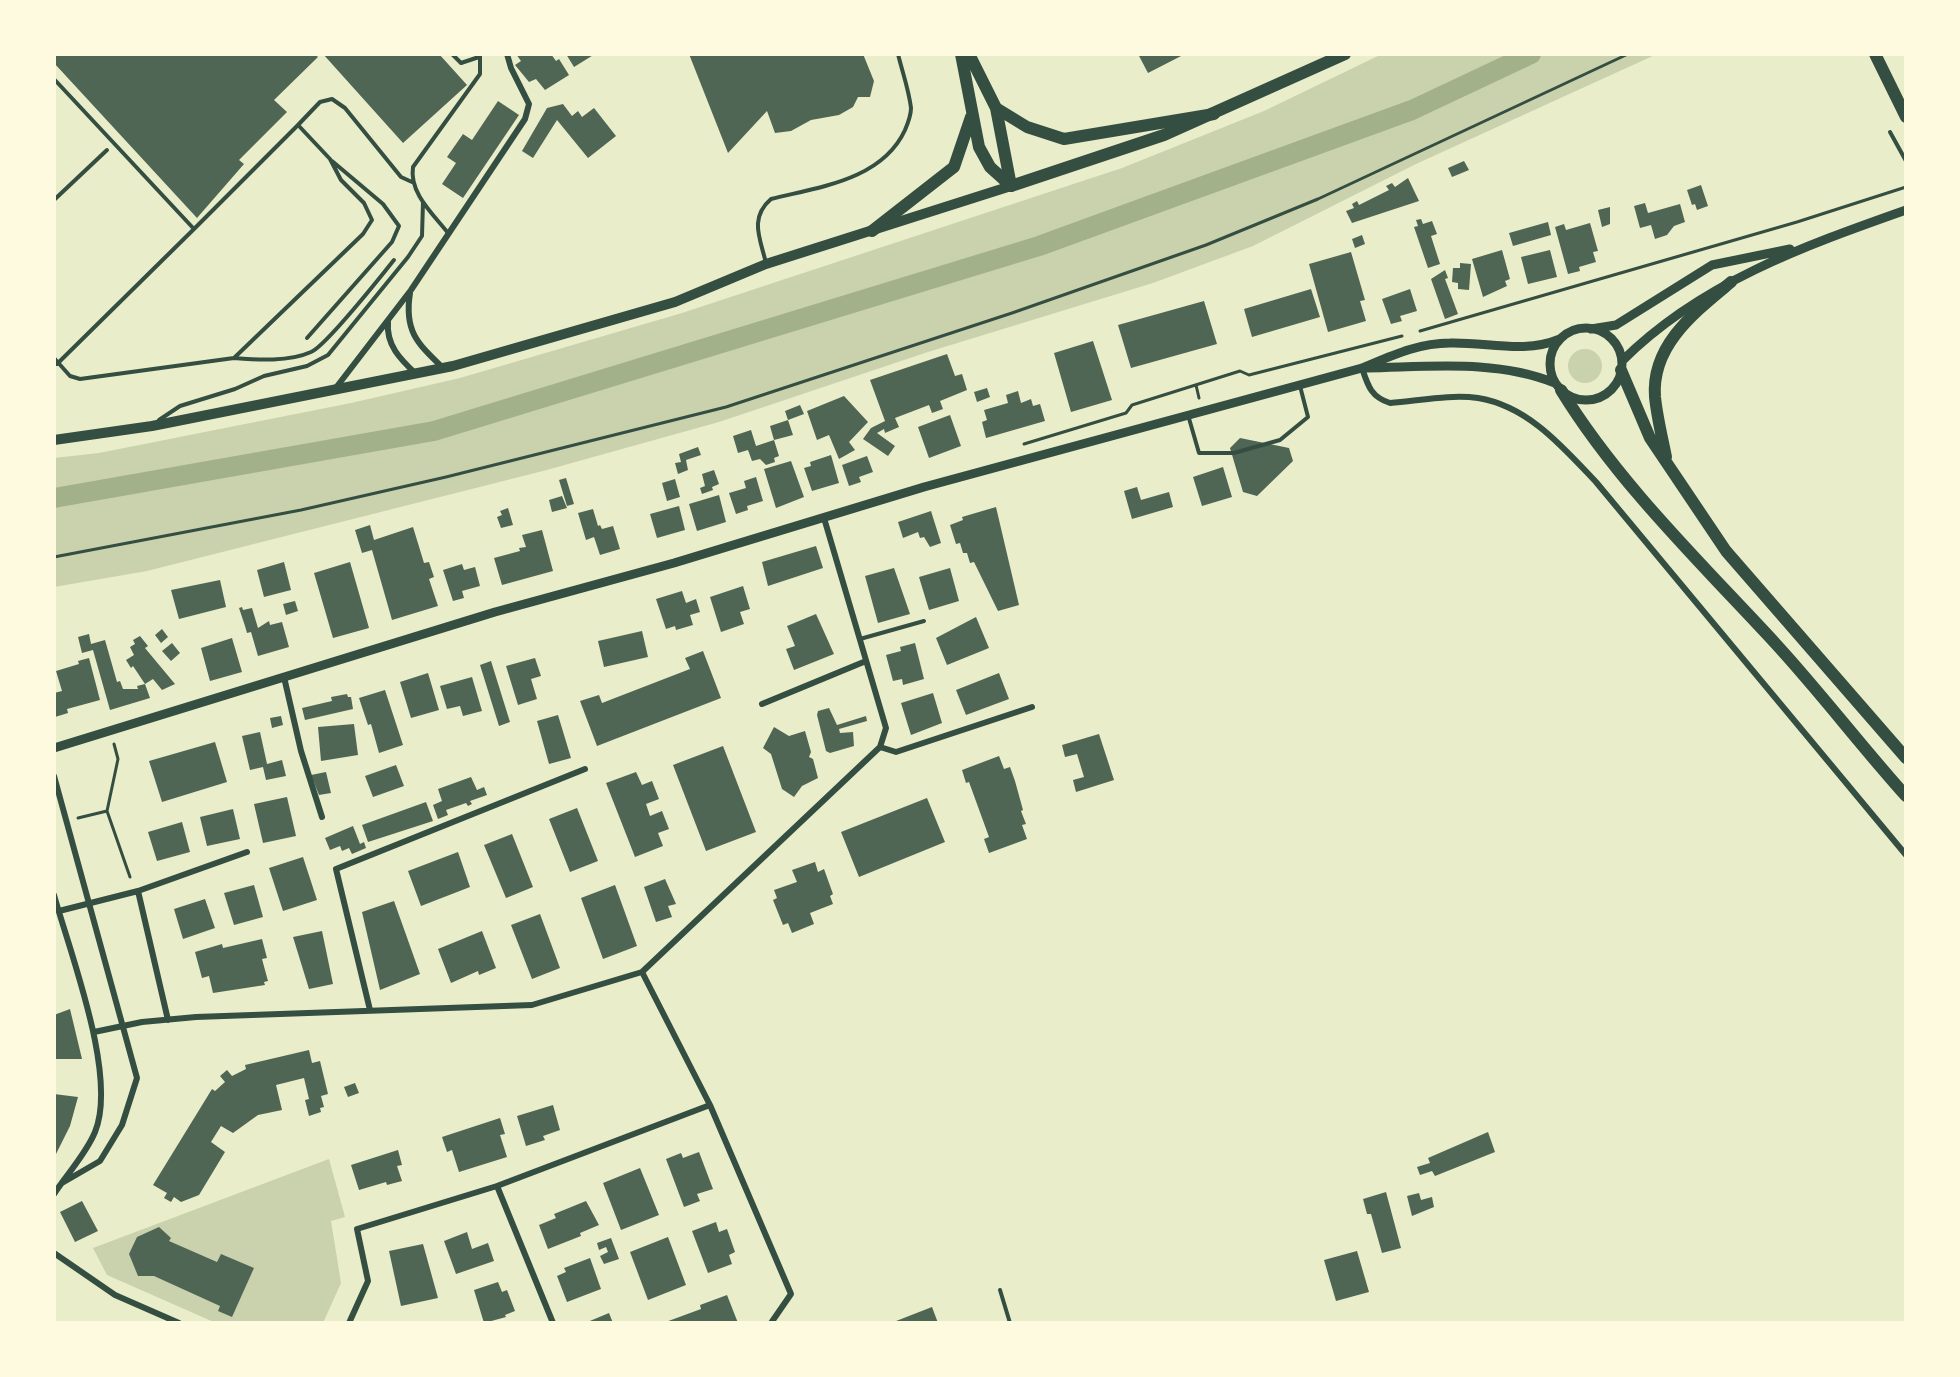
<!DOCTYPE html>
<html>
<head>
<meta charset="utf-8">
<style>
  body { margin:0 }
  #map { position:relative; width:1960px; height:1377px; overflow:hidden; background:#e9edc9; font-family:"DejaVu Sans",sans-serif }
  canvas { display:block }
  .frame { position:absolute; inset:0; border:56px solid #fefae0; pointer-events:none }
</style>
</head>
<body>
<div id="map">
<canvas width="1960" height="1377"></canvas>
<div class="frame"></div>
</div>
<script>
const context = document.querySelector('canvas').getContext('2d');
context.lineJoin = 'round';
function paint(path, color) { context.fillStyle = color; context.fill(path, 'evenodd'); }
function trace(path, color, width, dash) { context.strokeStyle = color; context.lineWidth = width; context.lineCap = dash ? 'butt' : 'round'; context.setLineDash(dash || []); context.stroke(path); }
const green = new Path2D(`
  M1382,54H1657L1416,164L1253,246L1153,283L928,352L719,422L543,471L147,571L54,587V458L99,453L351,403L460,378L682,313L1122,168L1264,111Z
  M1568 366a17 17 0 1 1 34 0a17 17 0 1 1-34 0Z
  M329,1159L345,1217L331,1221L341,1283L323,1323H216L107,1275L93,1248Z`);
const canal = new Path2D(`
  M54,498L434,431L1039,246L1412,110L1531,54`);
const building = new Path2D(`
  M54,54H315L318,57L274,100L287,112L239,160L244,164L197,218L54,63Z
  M323,54H439L467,85L403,143Z
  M516,54H551L556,61L559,59L569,75L545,90L536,79L529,82L515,65L521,61Z
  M566,54H595L574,67Z
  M689,54H863L874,81L870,97H858L853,107L839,115L811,120L791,131L775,133L767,111L728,153Z
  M1138,54H1185L1148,73Z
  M498,101L519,115L463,198L442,184L456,163L447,157L463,134L472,140Z
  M563,104L572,116L578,111L582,117L594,108L616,136L588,158L557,120L533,158L522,151L547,108Z
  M1464,161L1469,170L1452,177L1448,168Z
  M1408,178L1419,201L1352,223L1346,211L1354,208L1352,204L1357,201L1359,205L1389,190L1386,186L1392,183L1395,187Z
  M1701,185L1708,206L1697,210L1695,204L1692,205L1687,190Z
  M1645,203L1648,213L1680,204L1685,222L1674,226L1667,235L1655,239L1651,225L1640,228L1634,206Z
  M1610,207V224L1602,227L1598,210Z
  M1421,219L1423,224L1432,221L1437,234L1431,236L1440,264L1428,268L1414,227L1418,226L1416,220Z
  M1548,222L1551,235L1513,246L1509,233Z
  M1590,223L1598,251L1593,252L1596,262L1579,267L1580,271L1568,274L1555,227L1564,224L1566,230Z
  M1362,235L1365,244L1355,248L1352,239Z
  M1502,250L1510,279L1505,281L1507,286L1483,297L1472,259Z
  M1550,250L1557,277L1528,284L1521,257Z
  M1351,252L1365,300L1360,301L1366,321L1328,332L1309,264Z
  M1460,263L1471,264L1469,290L1458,289V283L1452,282L1453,268H1460Z
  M1445,270L1448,278L1445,279L1458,314L1445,319L1431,279Z
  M1311,289L1320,317L1252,337L1244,309Z
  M1410,289L1417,311L1400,316L1402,321L1391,324L1382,299Z
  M1204,301L1217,344L1131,368L1118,325Z
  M1093,341L1112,400L1071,412L1054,353Z
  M947,354L955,376L962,374L967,390L940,401L943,409L932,413L929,405L895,418L899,427L885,433L884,429L877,433L895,446L888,456L863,439L871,428L885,421L870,380Z
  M987,388L990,397L977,402L974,392Z
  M1018,391L1021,403L1031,399L1033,406L1040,404L1045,421L986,438L982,422L987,420L984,410L1008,403L1006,395Z
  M844,396L868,422L849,442L855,450L839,459L829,435L817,440L807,411Z
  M800,405L804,414L788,420L793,435L774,440L779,456L774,458L775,462L766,465L760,459L752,461L748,450L738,453L733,436L751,430L756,446L774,440L770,426L788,420L785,411Z
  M950,415L961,446L929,458L918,427Z
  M1240,438L1289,448L1293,461L1257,496L1243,492L1230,448Z
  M698,447L701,455L686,460L688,470L678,474L675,463L681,462L679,454Z
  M831,455L839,483L812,491L804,468L811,466L810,462Z
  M867,456L873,472L859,477L861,482L849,486L842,465Z
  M791,461L804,497L776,508L764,469Z
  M1223,467L1232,497L1202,506L1193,477Z
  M714,470L719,484L712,487L713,490L702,494L700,488L705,486L702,474Z
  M756,477L763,501L747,506L748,510L736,514L729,493L746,488L744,481Z
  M566,478L574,504L567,506L559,480Z
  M675,479L680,497L667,501L662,483Z
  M1137,487L1141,500L1169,492L1173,507L1132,519L1124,491Z
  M719,495L726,522L697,531L689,504Z
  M562,496L567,508L552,512L549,500Z
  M679,506L685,530L657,538L650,514Z
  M996,507L1019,605L998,611L974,562L970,563L967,553H963L960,543L956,544L950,525L963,520L962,517Z
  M508,508L513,525L501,528L497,517L502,515L500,511Z
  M593,509L598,526L600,525L602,529L613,526L620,549L600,555L594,537L586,540L578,513Z
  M931,511L941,543L930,547L924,537L920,538L918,532L903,538L898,522Z
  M370,525L374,540L413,527L424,563L429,562L434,577L429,579L438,606L392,620L372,550L362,553L355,530Z
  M542,530L553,571L502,585L494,558L520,551L519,548L526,547L522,535Z
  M816,546L823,568L768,586L762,562Z
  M284,562L291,590L264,597L257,570Z
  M350,562L369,628L333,638L314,573Z
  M462,564L464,570L475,567L480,586L462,591L464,598L453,601L443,570Z
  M894,568L910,614L878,623L865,576Z
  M950,568L959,601L929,610L919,577Z
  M220,580L226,607L179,619L171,590Z
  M743,586L750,609L740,612L744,624L721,632L710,597Z
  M682,591L686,603L696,599L700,612L690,615L693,625L676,630L675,626L666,629L656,599Z
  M295,601L298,611L286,615L283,604Z
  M242,607L243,610L252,608L258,628L269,621L270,625L282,622L289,647L258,656L251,632L247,633L245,626L239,608Z
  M816,614L834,654L794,670L786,649L795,646L787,626Z
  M976,617L989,648L947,665L936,638Z
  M162,629L168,637L161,643L155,635Z
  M642,631L648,657L604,667L598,641Z
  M89,634L91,644L105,640L117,682L120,681L123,689H138L137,686L145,684L150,698L110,710L93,650L82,653L78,637Z
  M140,636L148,646L145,648L175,684L162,690L153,679L145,684L133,666L131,668L126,660L134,655L130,647L135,644L133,640Z
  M232,638L242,672L210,681L201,648Z
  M172,643L180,653L171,661L162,651Z
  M915,643L924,679L903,685L902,679L893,681L886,655L901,651L900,647Z
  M703,651L721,698L597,746L580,701L599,695L602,703L690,669L685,658Z
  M89,658L100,700L67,709L68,713L55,717L54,693L62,691L56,671L79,664L78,661Z
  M535,658L541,676L531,679L537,699L518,705L506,666Z
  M491,661L510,722L499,726L480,665Z
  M428,673L439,710L411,718L400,682Z
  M999,673L1009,699L966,715L956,690Z
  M472,677L482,711L463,716L460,706L447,709L440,686Z
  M385,690L403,745L379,753L371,724L368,725L359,698Z
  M933,693L942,723L911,735L901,703Z
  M347,694L348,697H351L353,709L305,720L302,708L332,701L331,697Z
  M829,708L837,725L866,716L867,721L839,729L840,733L853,732L854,746L830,753L826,751L817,715L818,711Z
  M558,715L571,758L549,764L537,721Z
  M281,716L283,725L272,728L270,718Z
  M354,724L358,755L321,761L318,727Z
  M774,727L789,736L805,731L811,752L809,757L813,759L818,778L802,786L794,797L782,789L771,754L763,748Z
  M260,732L267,764L282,760L286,776L266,780L263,767L250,770L242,736Z
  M1099,734L1114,780L1076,792L1073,780L1084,777L1077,754L1065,757L1062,745Z
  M215,742L227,782L162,802L149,761Z
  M723,746L756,832L706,851L673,765Z
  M999,756L1004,769L1010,767L1015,781L1023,810L1021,811L1026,824L1022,825L1027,839L989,853L984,839L989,837L969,782L966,783L962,770Z
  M396,765L404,786L373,797L365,776Z
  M326,772L331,793L319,795L311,775Z
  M636,772L642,785L652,781L659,799L646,804L650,816L662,811L669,829L658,833L663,846L635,857L606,783Z
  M471,777L477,790L484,787L487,795L470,801L472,804L468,806L466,803L446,810L448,815L438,819L433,805L442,801L438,789Z
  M287,797L296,836L263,843L254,804Z
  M927,798L945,842L859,877L841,832Z
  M426,802L433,821L368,842L362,825Z
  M577,808L598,861L570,872L549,819Z
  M233,809L240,839L207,846L200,817Z
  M182,822L190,852L157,861L148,832Z
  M353,826L360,844L364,842L366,848L352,854L349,848L342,851L340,846L330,850L325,838Z
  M512,834L533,887L506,898L484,845Z
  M458,852L470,887L421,906L408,871Z
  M303,857L317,900L283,911L269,868Z
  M815,862L818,872L824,869L833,894L830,896L833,904L810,913L814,924L792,933L788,923L783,925L773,900L777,898L774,890L797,882L792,870Z
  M665,879L676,904L668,906L672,917L656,922L644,887Z
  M254,885L263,917L234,925L224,893Z
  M615,885L637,946L603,959L581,898Z
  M205,899L215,928L183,939L174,909Z
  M394,901L420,974L380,990L362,912Z
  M540,914L560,968L532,979L511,925Z
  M322,931L333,984L309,989L293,937Z
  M482,931L496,968L479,975L478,971L451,983L438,949Z
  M262,939L267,958L262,959L268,981L264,982L265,985L213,993L209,976L202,978L195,952L222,944L223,948Z
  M70,1009L82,1059H54V1015Z
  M309,1050L312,1063L320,1061L328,1094L321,1096L324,1107L320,1108L321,1112L309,1116L305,1100L309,1099L304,1078L276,1085L282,1110L258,1115L233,1133L221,1126L211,1142L225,1152L199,1195L181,1202L174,1197L171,1202L164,1198L167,1193L153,1185L212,1089L215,1091L225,1082L220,1076L227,1070L232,1076L246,1069L245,1065Z
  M355,1083L359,1093L348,1097L344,1087Z
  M54,1094L78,1097L70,1126L54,1158Z
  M553,1105L560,1130L543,1136L545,1140L526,1146L517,1116Z
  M500,1118L505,1134L500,1135L507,1157L459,1172L452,1150L447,1152L442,1137Z
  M1488,1132L1495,1152L1435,1176L1432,1171L1420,1175L1417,1167L1430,1163L1428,1158Z
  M398,1150L402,1165L397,1166L402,1181L387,1185L386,1182L359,1190L351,1165Z
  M699,1152L713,1189L697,1194L700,1201L684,1207L666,1159L681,1153L683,1158Z
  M640,1168L659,1215L621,1230L603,1183Z
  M1386,1192L1401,1248L1382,1253L1371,1214H1367L1363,1199Z
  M1419,1193L1421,1200L1432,1197L1434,1207L1412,1216L1407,1196Z
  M82,1201L98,1231L75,1242L60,1212Z
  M586,1201L599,1225L580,1233L581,1236L548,1249L539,1225L556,1218L554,1214Z
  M716,1222L719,1232L727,1229L735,1252L729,1255L732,1264L708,1273L692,1231Z
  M159,1227L171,1238L169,1241L217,1262L221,1254L254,1268L232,1317L218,1311L220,1306L154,1276H138L129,1254L137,1237Z
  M467,1232L472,1249L488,1243L494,1261L456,1274L444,1241Z
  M668,1237L686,1285L648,1300L630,1252Z
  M611,1238L619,1259L604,1264L600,1256L608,1252L606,1247L599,1250L597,1243Z
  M423,1244L438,1298L401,1306L389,1251Z
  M1357,1251L1369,1292L1336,1301L1324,1260Z
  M590,1258L601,1289L567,1302L557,1276L566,1272L564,1268Z
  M498,1282L502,1292L507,1290L515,1311L505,1315L506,1317L484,1323L474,1290Z
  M727,1295L738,1323H663L701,1309L700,1305Z
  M932,1307L938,1323H891Z
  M609,1313L613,1323H585Z`);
const path = new Path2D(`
  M1420,331L1797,222L1906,187
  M1196,385L1199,398
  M1024,444L1126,413L1132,405L1240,371L1249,375L1402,336
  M54,557L301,510L446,477L726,407L1012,313L1206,245L1318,199L1628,54
  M107,811L118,759L114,744
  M78,818L107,811L130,877`);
const service = new Path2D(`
  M452,54L461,63L479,57
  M54,79L194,229L298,125L330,159L341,180L364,203L372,220L363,234L234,358L80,379L70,376L54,358
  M298,125L320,102L332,99L345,108L401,177L412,182
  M1890,132L1906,161
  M54,200L107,150
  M448,233C433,214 409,193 413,167L480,74V54
  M766,263C760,238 749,218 771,199C819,187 882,180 905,130C908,123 911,115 911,108C909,90 902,71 898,54
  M307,338L392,242L399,226L383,204L332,161
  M234,358C258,360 289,362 311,352C327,345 380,277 394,260
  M57,364L194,229
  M1188,415L1199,453H1234L1280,440L1308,417L1300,386
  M159,420L180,406L235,389L264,376L307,366L328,355L408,257L422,236L423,202
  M860,639L924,621
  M1000,1290L1010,1323`);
const minor = new Path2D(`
  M410,293C404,331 417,343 443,368
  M388,322C386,345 400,359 416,374
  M1362,368C1368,386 1371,397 1390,403C1418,401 1450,394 1478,398C1528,406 1563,447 1596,482L1906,855
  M335,389L411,290L525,119L529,104L511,68L507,54
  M284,677L301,751L322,817
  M762,704L866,661
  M880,747L896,752L1032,707
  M54,776L137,1078L122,1125L100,1161L62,1183
  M138,891L168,1020
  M54,895C70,953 118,1076 95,1132C86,1154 67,1174 54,1194
  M59,911L138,891L247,852
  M642,972L710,1105L791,1294L771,1323
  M370,1010L336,869L585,769
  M94,1032L142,1022L196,1017L532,1005L642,972L880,747L886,728L824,518
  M497,1186L553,1323
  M54,1253L115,1295L179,1323
  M349,1323L368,1281L357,1229L497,1186L710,1105`);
const tertiary = new Path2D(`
  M1550 364a36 36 0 1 1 72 0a36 36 0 1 1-72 0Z
  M1591,329L1616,325L1712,265L1790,249
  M1622,361C1700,283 1804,246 1906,210
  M1367,368C1429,367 1496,359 1555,383
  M54,748L495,612L674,563L924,487L1362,368C1391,356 1418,343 1450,343C1488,342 1524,354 1560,339`);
const secondary = new Path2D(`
  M54,440L152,426L453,366L675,302L766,264L1011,186`);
const primary = new Path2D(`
  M1011,186L1164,135L1345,54`);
const trunk = new Path2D(`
  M961,54L979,147L990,167L1011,186
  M969,54L996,108L1011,186
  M1875,54L1906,117
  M996,108L1027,127L1064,139L1214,114
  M872,231L954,167L971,117
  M1621,370L1650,438L1726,551L1906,758
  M1561,390C1618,483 1701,563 1775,643C1821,693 1861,746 1906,796
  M1666,457C1662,437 1657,417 1655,397C1651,345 1695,312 1731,282`);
paint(green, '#cad2ad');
trace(canal, '#a3b18a', 20);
paint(building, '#4f6655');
trace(path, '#344e41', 3);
trace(service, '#344e41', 4);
trace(minor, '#344e41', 6);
trace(tertiary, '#344e41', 9);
trace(secondary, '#344e41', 10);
trace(primary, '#344e41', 12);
trace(trunk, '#344e41', 12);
</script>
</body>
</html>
